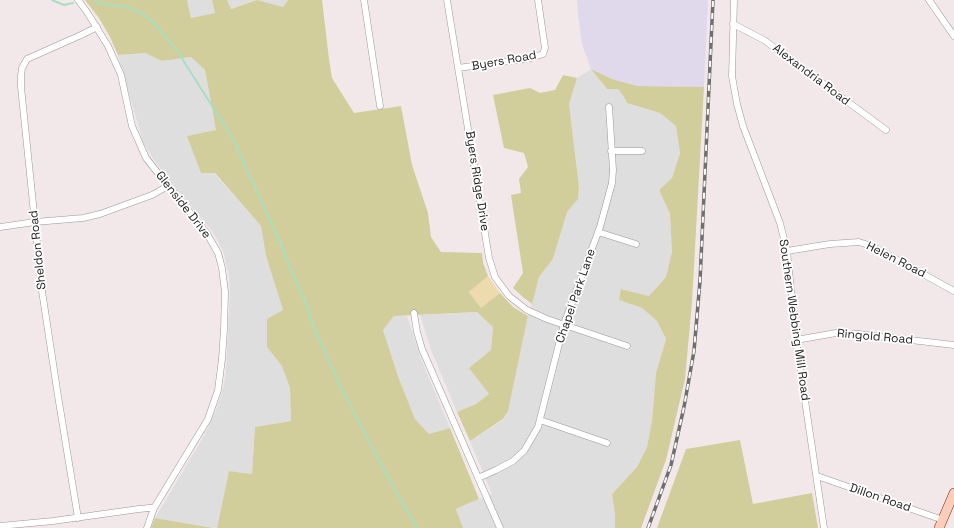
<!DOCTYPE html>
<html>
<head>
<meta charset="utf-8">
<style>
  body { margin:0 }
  canvas { display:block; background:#f2e8e9 }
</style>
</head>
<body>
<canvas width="954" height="528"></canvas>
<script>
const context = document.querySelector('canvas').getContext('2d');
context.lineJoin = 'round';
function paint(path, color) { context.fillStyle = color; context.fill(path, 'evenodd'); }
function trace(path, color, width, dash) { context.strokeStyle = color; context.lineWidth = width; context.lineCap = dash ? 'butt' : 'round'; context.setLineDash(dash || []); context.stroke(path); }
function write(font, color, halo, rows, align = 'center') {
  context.font = font + ' "Space Grotesk",sans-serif'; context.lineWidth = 3.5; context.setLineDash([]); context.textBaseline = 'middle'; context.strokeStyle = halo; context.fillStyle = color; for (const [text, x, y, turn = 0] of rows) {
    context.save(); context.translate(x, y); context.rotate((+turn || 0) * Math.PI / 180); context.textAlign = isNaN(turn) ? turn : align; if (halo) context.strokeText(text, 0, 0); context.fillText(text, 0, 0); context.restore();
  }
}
const residential = new Path2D(`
  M187,0H212L215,13L191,18Z
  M227,0H288L283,7L257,0L230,9Z
  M145,53L162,61L191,57L205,70L216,130L188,136L214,173L261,226L266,256L283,310L267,347L282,365L290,388L291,421L255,427L252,474L229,471L217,528L155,518L205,434L216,410L223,389L226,372L230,292L229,274L224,254L217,239L212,231L172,184L153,159L143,142L118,55Z
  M591,69L607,89H618L624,97L627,103L660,113L676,126L680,152L672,178L659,190L670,214L672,252L666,277L649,296L622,289L619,300L642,308L657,321L666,339L656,373L652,421L647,447L637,467L612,494L615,515V528H463L456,509L492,494L470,441L503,420L508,411L528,316L539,277L553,259L567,212L578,199L579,187L569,104L577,78Z
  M477,312L493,327L491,350L470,368L489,394L476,404L457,412L431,350L420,315Z
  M394,316H407L421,359L450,428L429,434L415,419L399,379L383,330Z`);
const industrial = new Path2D(`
  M577,0H708L704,87L637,86L612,79L591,69L582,44L578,15Z`);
const grass = new Path2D(`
  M488,276L500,293L481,308L469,292Z`);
const forest = new Path2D(`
  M85,0H187L191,18L215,13L212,0H227L231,9L257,0L283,7L288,0H322L329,59L332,78L354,113L401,106L412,165L428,213L431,237L441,252L482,253L483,263L488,276L469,292L481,308L500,293L513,307L528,316L508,411L503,419L470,441L457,412L476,404L489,394L469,368L491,350L493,327L477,312L394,316L383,330L399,379L415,419L429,434L450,428L479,499L456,509L463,528H217L229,471L252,474L255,427L291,421L290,388L282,366L267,347V319L283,310L266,256L261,226L215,173H201L187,136L216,130L205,70L191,57L162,61L145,53L118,55L110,37L99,18Z
  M591,69L612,79L637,86L704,87L692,302L685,379L666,460L641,528H615V515L612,494L637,467L647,447L652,421L656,373L666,339L657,321L642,308L619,300L621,289L649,296L666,277L672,252L670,214L659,190L672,178L680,153L676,126L660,113L627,103L624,97L618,89H607Z
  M563,75L577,78L569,104L579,187L578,199L567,212L553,259L539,277L532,304L523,297L513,288L523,273L511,195L521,193L519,179L528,167L524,153L504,148L493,95L530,88L540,93L555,90Z
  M740,440L753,504L812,493L818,528H657L686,449Z
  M155,518L214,528H151Z`);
const stream = new Path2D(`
  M52,0L64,5L73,3
  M95,0L98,3L110,5L124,6L131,8L144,15L153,22L176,49L233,139L279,240L294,277L304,299L315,330L342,390L391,483L417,528`);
const minor = new Path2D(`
  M78,0L87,12L108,46L121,75L132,126L146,158L157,172L206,232L218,253L222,268L225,292L224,329L222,359L218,390L208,419L154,508L147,528
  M364,0L380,106
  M447,0L489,258L495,277L509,296L527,310L547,319L627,346
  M734,0L732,76L737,104L743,126L780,223L787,251L796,340L824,528
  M929,0L954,36
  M733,24L764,40L886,130
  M458,68L531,58L543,54L545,48L538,0
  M611,151H642
  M0,227L35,222L83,218L100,214L152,195L168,186
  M598,232L636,244
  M787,251L830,244L859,242L874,247L954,291
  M414,313L417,332L422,349L500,528
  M796,340L836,333L859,334L954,345
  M540,420L607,443
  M817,476L943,520
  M478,478L496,470L513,461L524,451L538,427L564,324L600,227L612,183L613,170L609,107
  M78,518L58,396L42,291L21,87V76L22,68L27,59L81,35L97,27
  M0,526L53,521L139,509L149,508H154`);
const secondary = new Path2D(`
  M939,528L954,493`);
const rail = new Path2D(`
  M648,528L671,465L684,407L694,351L700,281L713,0`);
const streetNames = [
  ["Byers Road",504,61,-10],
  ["Alexandria Road",811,75,37],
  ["Byers Ridge Drive",477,181,81],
  ["Glenside Drive",183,205,52],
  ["Sheldon Road",38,250,-96],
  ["Helen Road",896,260,27],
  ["Chapel Park Lane",576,296,-71],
  ["Southern Webbing Mill Road",794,320,82],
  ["Ringold Road",875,337,5],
  ["Dillon Road",880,498,19]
];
paint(residential, '#dfdedf');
paint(industrial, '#e0d9eb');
paint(grass, '#eddbad');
paint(forest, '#d2ce9b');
trace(stream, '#a7e0c0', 2);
trace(minor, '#989898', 7);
trace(secondary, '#7f2a01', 10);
trace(minor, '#fff', 6);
trace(secondary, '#fccdbb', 9);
trace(rail, '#6f6f6f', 3.5);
trace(rail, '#fff', 2, [6]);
write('12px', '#212121', '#fff', streetNames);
</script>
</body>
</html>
